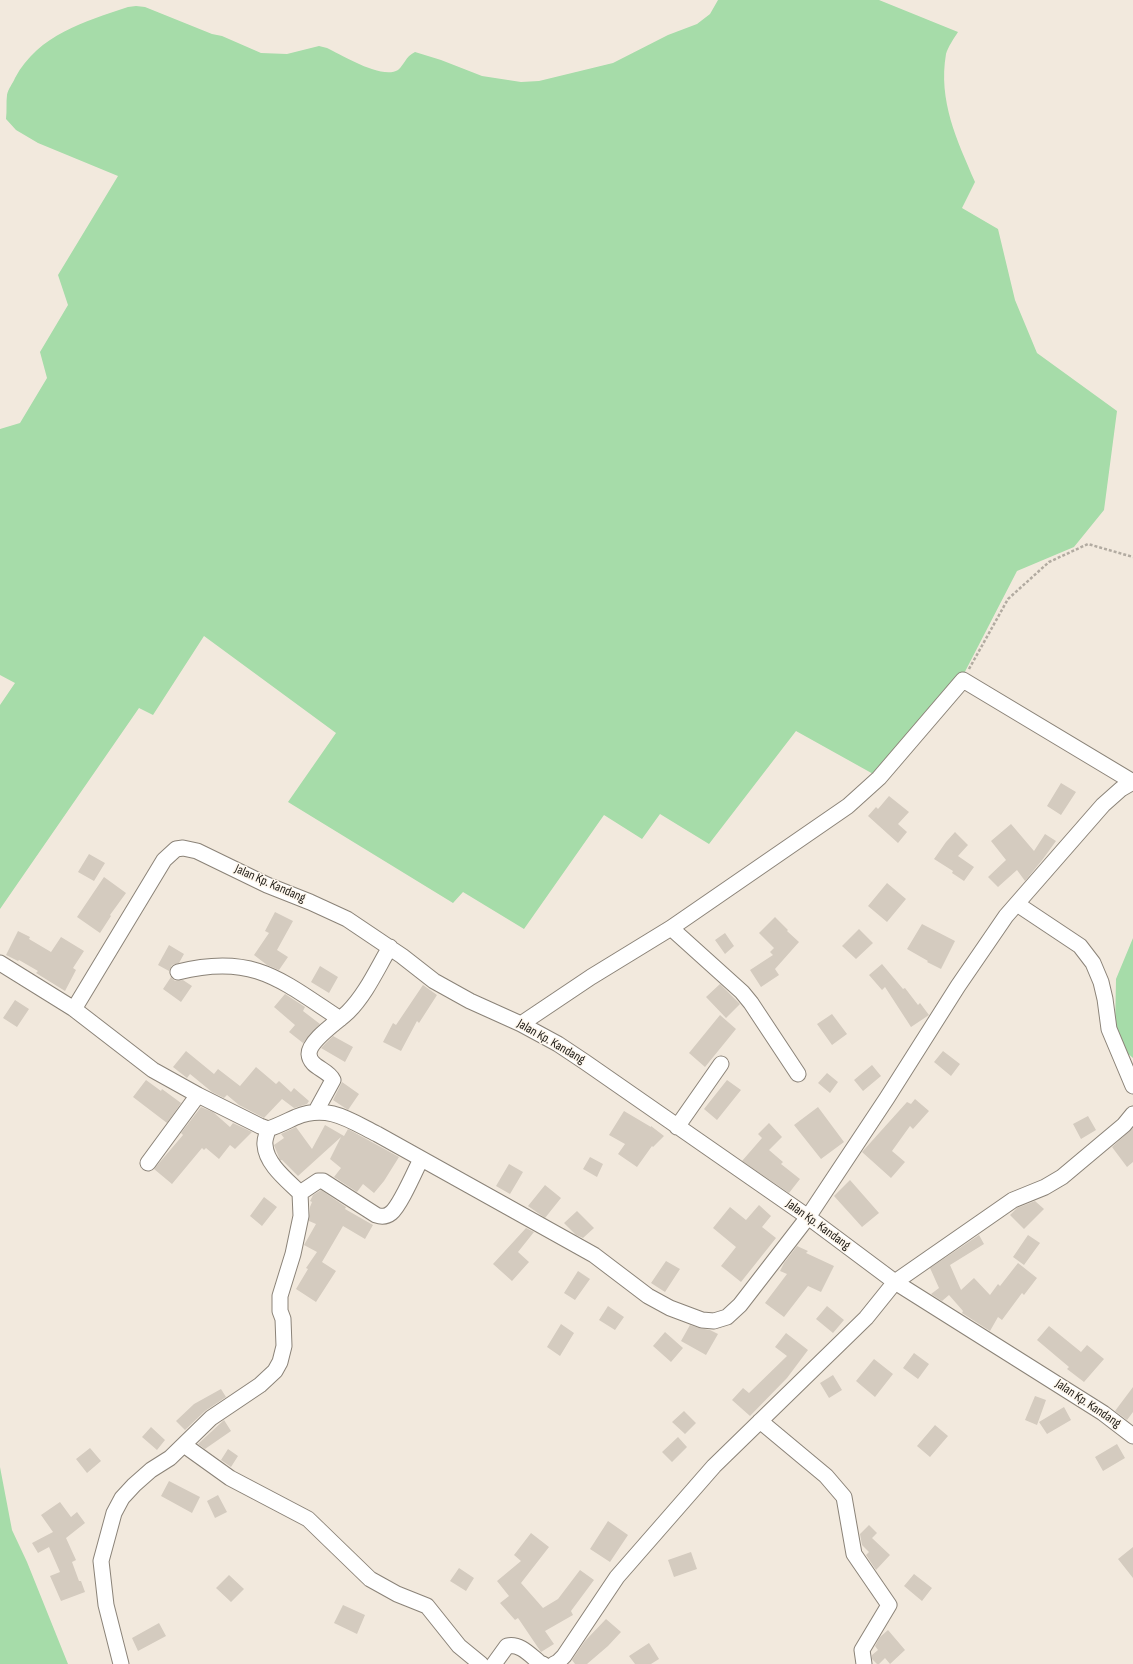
<!DOCTYPE html>
<html>
<head>
<meta charset="utf-8">
<style>
  body { margin:0 }
  canvas { display:block; background:#f2e9dd }
</style>
</head>
<body>
<canvas width="1133" height="1664"></canvas>
<script>
const context = document.querySelector('canvas').getContext('2d');
context.lineJoin = 'round';
function paint(path, color) { context.fillStyle = color; context.fill(path, 'evenodd'); }
function trace(path, color, width, dash) { context.strokeStyle = color; context.lineWidth = width; context.lineCap = dash ? 'butt' : 'round'; context.setLineDash(dash || []); context.stroke(path); }
function write(font, color, halo, rows, align = 'center') {
  context.font = font + ' "Sofia Sans Condensed",sans-serif'; context.lineWidth = 3; context.setLineDash([]); context.textBaseline = 'middle'; context.strokeStyle = halo; context.fillStyle = color; for (const [text, x, y, turn = 0] of rows) {
    context.save(); context.translate(x, y); context.rotate((+turn || 0) * Math.PI / 180); context.textAlign = isNaN(turn) ? turn : align; if (halo) context.strokeText(text, 0, 0); context.fillText(text, 0, 0); context.restore();
  }
}
const green = new Path2D(`
  M718,0H879L958,32C954,38 948,47 946,54C938,101 957,140 975,182L962,208L998,229L1015,300L1037,353L1117,411L1104,510L1074,547L1017,571L955,691L875,775L796,731L709,844L660,814L642,839L604,815L524,929L463,892L453,903L288,802L336,733L204,636L153,715L139,708L0,909V705L15,683L0,675V429L20,423L47,378L40,352L68,305L58,275L118,176L38,143L16,130L6,119C7,111 6,102 7,95C8,89 13,83 15,78C39,34 84,22 128,7L136,6L145,7L212,34L222,36L261,53L287,54L319,46L327,48C342,55 382,80 398,70C405,64 405,57 415,52L441,60L482,76L521,82L539,81L613,63L668,35L697,24L710,14Z
  M1133,938V1058L1126,1052L1115,1031L1116,979Z
  M0,1467L12,1530L27,1562L68,1664H0Z`);
const building = new Path2D(`
  M1061,783L1076,792L1061,815L1047,806Z
  M889,796L909,812L898,824L907,832L898,843L868,816L876,807L878,809Z
  M1011,824L1034,851L1045,834L1056,841L1043,859L1025,881L1017,870L998,887L988,877L1006,860L991,841Z
  M955,832L968,845L958,856L974,867L964,881L952,873L953,871L934,859L946,842Z
  M89,854L105,863L94,881L78,872Z
  M104,877L126,893L110,915L111,916L100,933L77,917Z
  M887,883L906,899L887,922L868,906Z
  M275,912L293,921L277,950L288,957L279,970L267,965L254,955L269,933L265,931Z
  M775,917L788,930L787,931L799,942L775,969L779,975L761,987L750,970L773,955L770,952L774,948L759,933Z
  M922,924L955,941L941,969L927,962L928,961L907,949Z
  M859,929L873,943L856,959L842,946Z
  M18,931L30,937L29,939L51,952L61,937L84,951L73,968L76,970L65,991L36,973L38,971L19,960L18,961L6,955Z
  M725,933L734,946L725,954L715,940Z
  M169,945L184,954L179,963L172,965L169,971L158,965Z
  M882,964L903,989L905,988L918,1005L920,1003L929,1015L911,1027L885,987L882,990L869,975Z
  M320,966L338,977L329,993L311,982Z
  M171,977L175,981L183,980L192,986L181,1002L163,989Z
  M720,984L740,1004L726,1018L706,997Z
  M423,985L437,995L419,1023L417,1021L401,1051L383,1042L393,1023L396,1025Z
  M285,994L305,1007L303,1011L320,1024L303,1043L289,1032L295,1025L274,1007Z
  M15,1000L29,1009L17,1027L3,1018Z
  M832,1014L847,1034L832,1045L817,1024Z
  M720,1015L736,1029L705,1067L689,1053Z
  M333,1036L353,1047L345,1062L321,1048Z
  M186,1051L214,1074L218,1069L240,1086L256,1067L276,1084L279,1081L291,1092L294,1088L309,1101L307,1104L294,1108L282,1099L264,1118L239,1105L227,1095L224,1098L212,1092L190,1074L187,1078L173,1067Z
  M943,1051L960,1064L951,1076L934,1062Z
  M872,1065L881,1076L863,1091L854,1080Z
  M827,1073L838,1082L830,1093L818,1083Z
  M146,1080L161,1091L162,1089L181,1103L167,1123L133,1097Z
  M727,1080L741,1090L717,1120L704,1109Z
  M342,1082L359,1094L348,1110L333,1100Z
  M915,1099L929,1111L913,1129L910,1126L892,1151L905,1162L891,1178L862,1152L907,1102L911,1104Z
  M201,1107L213,1112L230,1127L233,1123L252,1132L235,1149L230,1145L219,1159L206,1148L204,1150L202,1148L172,1184L154,1169L183,1135L181,1133Z
  M818,1107L844,1142L821,1159L794,1125Z
  M624,1111L651,1127V1126L664,1136L653,1147L652,1146L637,1167L618,1154L625,1144L609,1135Z
  M1088,1116L1096,1130L1081,1139L1073,1124Z
  M769,1123L782,1137L769,1150L783,1162L781,1164L800,1179L789,1193L742,1161L762,1138L758,1134Z
  M325,1125L344,1136L348,1129L399,1157L384,1181L374,1193L363,1184L357,1192L334,1177L341,1168L330,1159L341,1137L298,1176L282,1160H280L274,1145L284,1138L281,1134L296,1127L312,1149Z
  M1133,1128V1162L1127,1167L1112,1147Z
  M590,1157L603,1164L597,1177L583,1169Z
  M509,1164L523,1172L510,1194L496,1186Z
  M850,1180L879,1213L862,1227L834,1196Z
  M545,1185L561,1198L545,1218L528,1206Z
  M321,1190L346,1207L345,1209L373,1225L365,1239L343,1226L322,1262L336,1271L316,1302L296,1289L308,1269L306,1268L317,1252L304,1245L316,1224L309,1221L310,1207L312,1202L310,1201L313,1195Z
  M264,1197L277,1207L262,1226L250,1216Z
  M1035,1201L1044,1209L1024,1229L1010,1215L1017,1208Z
  M759,1205L771,1216L762,1227L776,1238L741,1282L721,1266L736,1247L713,1228L730,1207L746,1220Z
  M577,1211L594,1228L583,1238L576,1235L564,1223Z
  M526,1228L534,1232L518,1252L529,1262L512,1281L493,1264Z
  M979,1235L984,1244L950,1265L961,1290L974,1278L990,1295L998,1284L1000,1286L1018,1263L1037,1278L1024,1295L1022,1293L1002,1320L998,1317L990,1331L962,1313L963,1311L949,1295L942,1301L931,1294L939,1288L930,1268Z
  M1028,1235L1040,1243L1024,1265L1013,1257Z
  M797,1246L808,1251L806,1253L834,1266L821,1292L808,1286L784,1317L765,1303L787,1274L780,1271L784,1263Z
  M666,1261L680,1269L665,1292L651,1283Z
  M578,1271L590,1279L575,1300L564,1293Z
  M608,1306L624,1317L615,1330L599,1320Z
  M827,1306L844,1320L833,1333L816,1319Z
  M561,1324L574,1333L560,1356L547,1347Z
  M690,1325L699,1328L710,1330L718,1334L706,1355L681,1341Z
  M1049,1326L1081,1352L1087,1345L1104,1359L1084,1382L1067,1369L1069,1367L1037,1340Z
  M665,1332L683,1348L671,1362L653,1346Z
  M786,1333L808,1350L787,1378L750,1416L732,1400L743,1388L749,1393L787,1356L775,1347Z
  M914,1353L929,1364L918,1379L903,1368Z
  M874,1359L893,1374L875,1397L856,1381Z
  M833,1375L842,1390L829,1398L820,1383Z
  M1133,1387V1412L1127,1420L1115,1411Z
  M221,1389L226,1397L205,1411L185,1430L176,1421L194,1404Z
  M1035,1396L1046,1400L1037,1425L1025,1420Z
  M1064,1407L1071,1420L1047,1434L1039,1422Z
  M684,1411L696,1423L685,1434L672,1422Z
  M224,1420L231,1431L205,1449L198,1444Z
  M935,1425L948,1436L930,1457L917,1446Z
  M151,1427L165,1440L157,1450L142,1437Z
  M678,1437L687,1447L672,1462L662,1452Z
  M1117,1444L1125,1458L1103,1471L1095,1457Z
  M90,1448L101,1461L87,1473L76,1459Z
  M228,1449L238,1456L231,1467L221,1460Z
  M169,1481L200,1497L192,1513L161,1496Z
  M218,1495L227,1512L215,1518L207,1501Z
  M60,1502L71,1517L77,1512L85,1523L66,1538L76,1560L72,1562L79,1581H81L85,1592L61,1601L50,1576L60,1572L49,1547L38,1553L32,1543L53,1532L41,1515Z
  M608,1521L628,1535L610,1562L590,1549Z
  M869,1525L877,1533L872,1538L890,1555L876,1570L866,1555L869,1552L862,1545L860,1534Z
  M531,1533L549,1547L521,1583L543,1608L558,1599L580,1570L594,1580L571,1611L573,1615L545,1631L554,1644L541,1652L518,1618L515,1620L500,1603L509,1596L497,1581L521,1561L514,1555Z
  M1133,1547V1578L1118,1559Z
  M691,1552L697,1569L674,1577L668,1560Z
  M459,1568L474,1578L466,1591L450,1581Z
  M914,1574L932,1588L922,1601L904,1586Z
  M229,1575L244,1589L231,1602L216,1588Z
  M343,1605L365,1615L357,1634L334,1623Z
  M606,1619L621,1632L608,1646L587,1664H575L572,1660L585,1641Z
  M159,1623L166,1636L138,1651L132,1638Z
  M888,1630L905,1650L890,1664L885,1658L879,1664H877L872,1659V1655L878,1650L875,1646L880,1637Z
  M649,1643L659,1659L651,1664H635L629,1656Z`);
const path = new Path2D(`
  M969,669L1008,599L1049,562L1088,544L1133,557`);
const minor = new Path2D(`
  M1017,904L1080,946L1093,963L1101,982L1105,999L1109,1029L1133,1086
  M671,928L742,992L751,1003L798,1074
  M0,963L74,1009L164,860L176,849L183,848L197,851L267,885L310,902L347,919L402,956L434,981L470,1001L521,1024L558,1044L585,1062L808,1217L895,1282L1103,1413L1133,1436
  M178,972C253,953 281,980 340,1019
  M74,1009L153,1070L198,1095L260,1126L268,1129C278,1126 287,1121 296,1117C328,1104 349,1120 377,1134L594,1255L648,1296L670,1308L702,1320L714,1321L727,1317L740,1305L808,1217L887,1098L958,986L1006,916L1103,805L1121,789L1133,782
  M521,1024L591,977L671,928L848,806L879,778L963,680L1133,782
  M316,1111L333,1080C328,1069 310,1068 309,1054C309,1040 339,1021 348,1012C366,994 377,969 390,947
  M677,1127L721,1064
  M148,1163L198,1095
  M300,1193L318,1181H323L376,1215C382,1217 386,1217 391,1213C400,1206 415,1171 421,1159
  M760,1421L826,1476L844,1497L854,1554L889,1605L862,1650L864,1664
  M184,1445L230,1478L308,1519L370,1579L397,1594L427,1606L459,1646L481,1664
  M121,1664L106,1605L101,1561L114,1513L122,1498L134,1485L151,1470L170,1458L211,1418L260,1385L275,1371L280,1362L284,1346L283,1319L280,1311V1296L293,1254L301,1216L300,1193C287,1180 266,1164 265,1145C264,1140 267,1134 268,1129
  M494,1664L507,1646C520,1643 530,1655 540,1663L543,1664
  M554,1664L558,1662L564,1656L617,1577L714,1466L866,1318L895,1282L1013,1200L1045,1187L1062,1177L1124,1125L1133,1114`);
const streetNames = [
  ["Jalan Kp. Kandang",270,884,24],
  ["Jalan Kp. Kandang",551,1042,30],
  ["Jalan Kp. Kandang",818,1225,36],
  ["Jalan Kp. Kandang",1088,1404,34]
];
paint(green, '#a6dca9');
paint(building, '#d4cbbf');
trace(minor, '#8b8378', 17);
trace(path, '#b2aba1', 2.5, [3, 2]);
trace(minor, '#fff', 15);
write('13px', '#1d1a15', '#fef7ed', streetNames);
</script>
</body>
</html>
